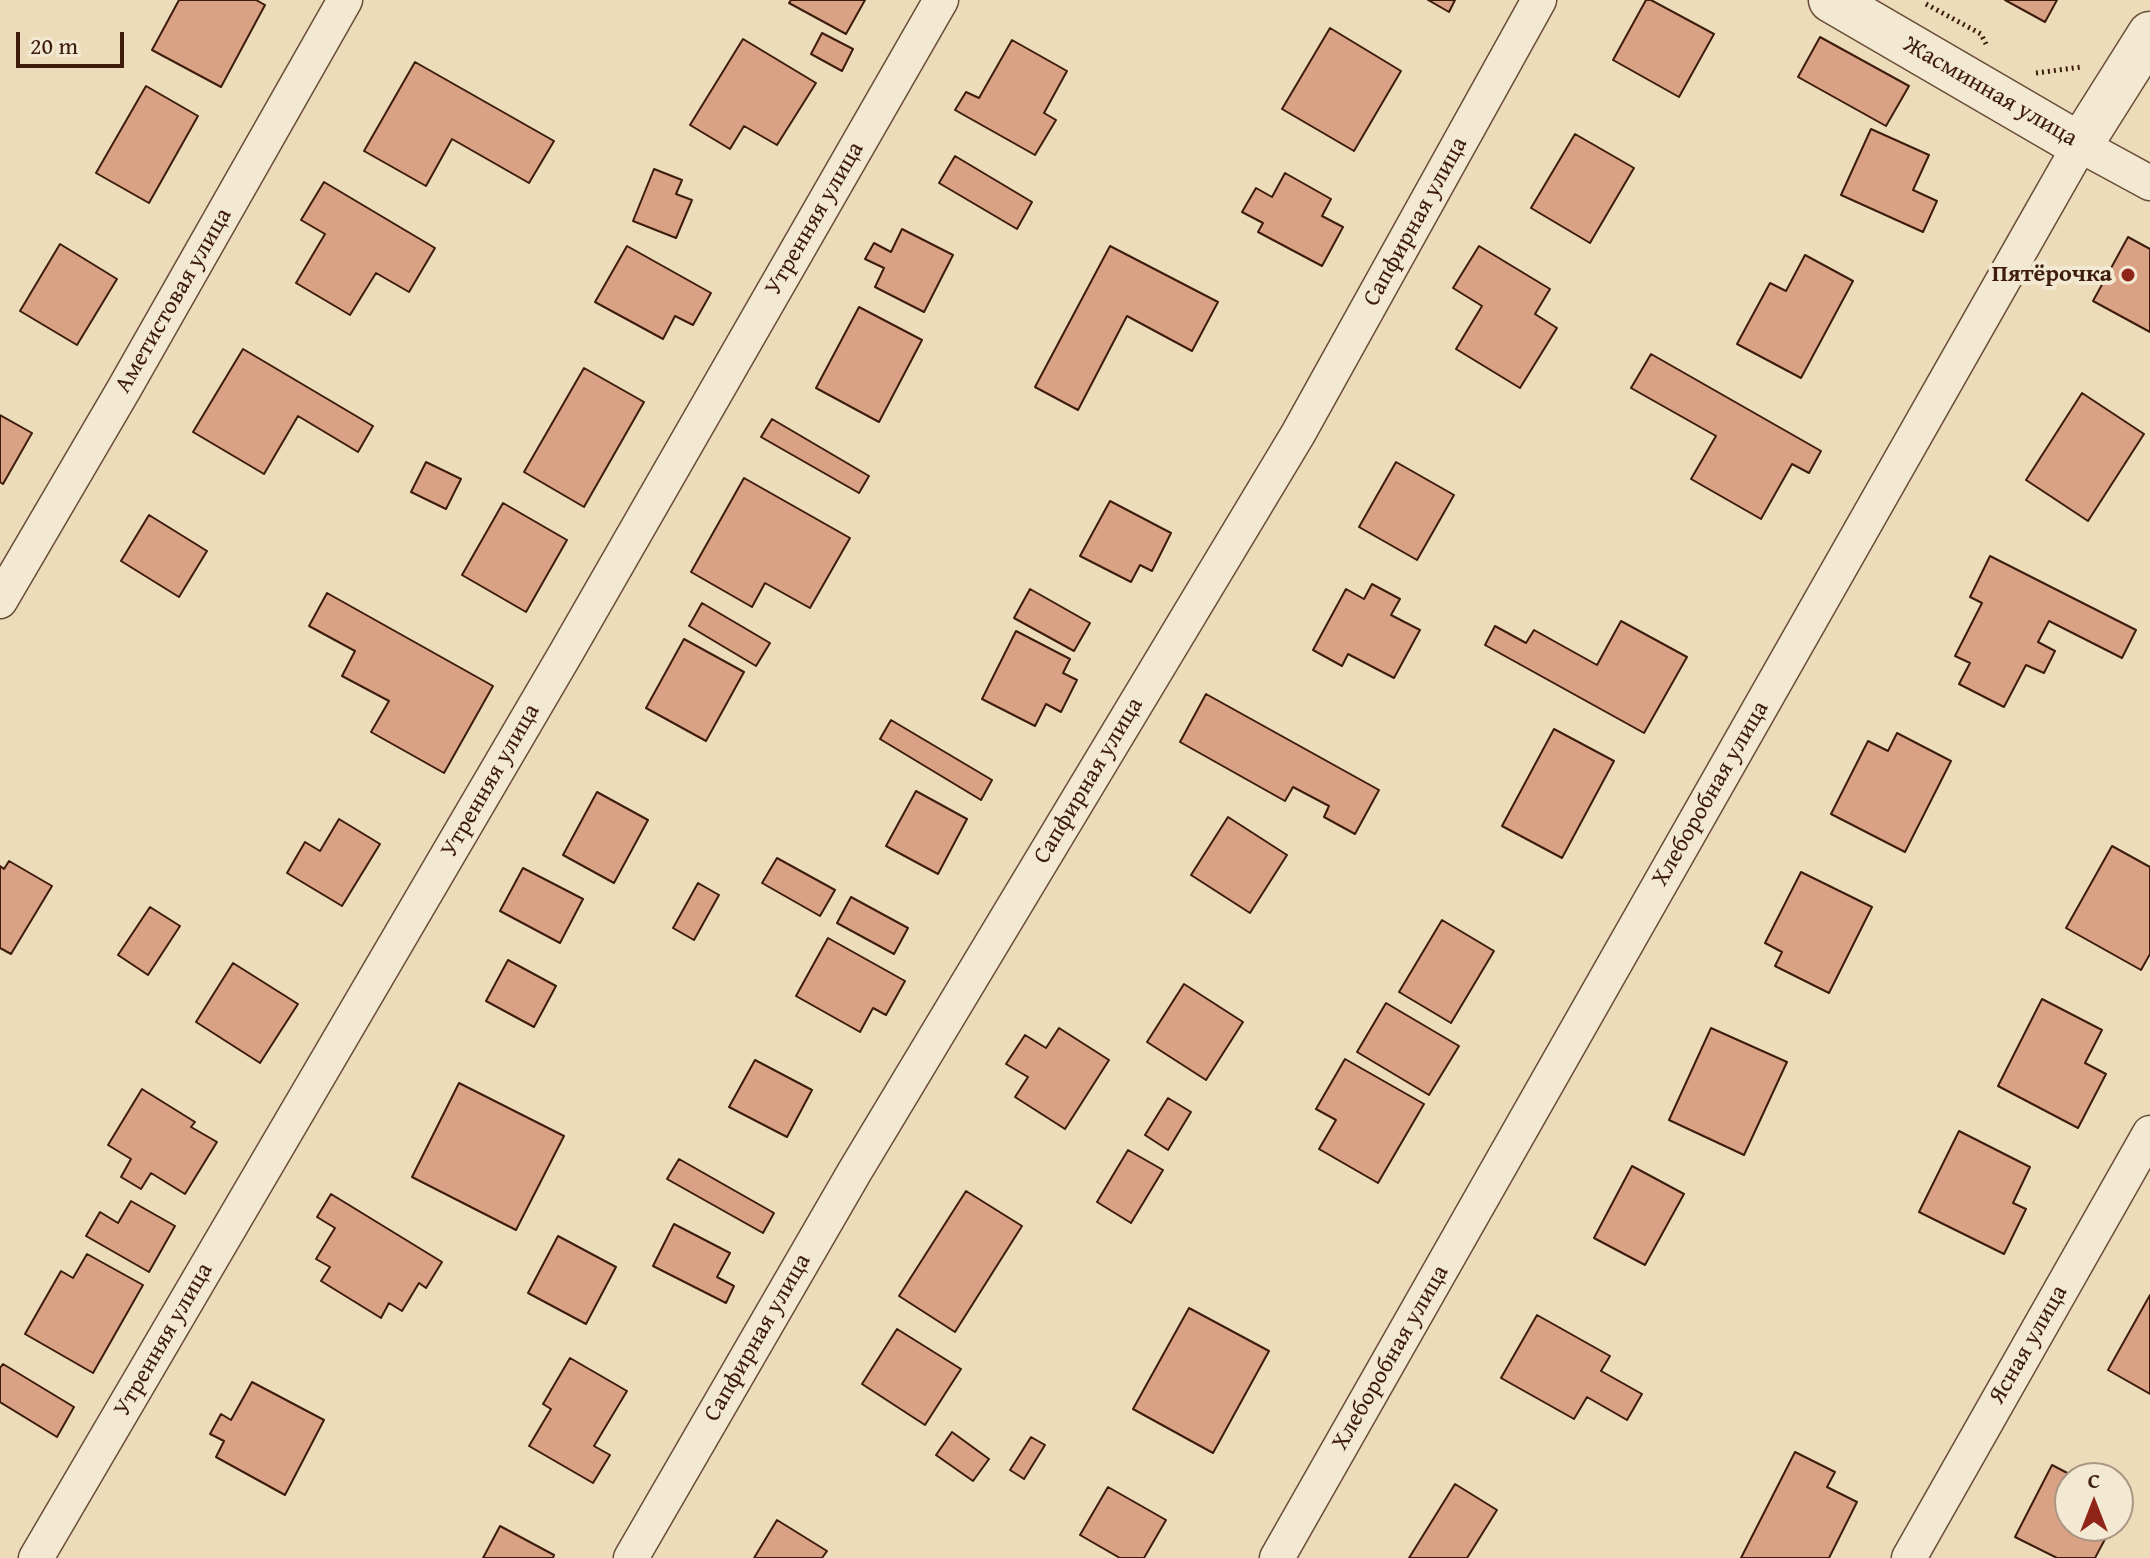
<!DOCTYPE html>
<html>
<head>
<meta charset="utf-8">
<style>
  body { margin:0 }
  #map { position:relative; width:2150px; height:1558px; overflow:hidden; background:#eddcb9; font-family:"Gentium Book Plus",serif }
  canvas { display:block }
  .north { position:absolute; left:2054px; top:1462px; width:80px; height:80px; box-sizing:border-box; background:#f3e8d2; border:2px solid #aa9683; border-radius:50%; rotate:0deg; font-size:22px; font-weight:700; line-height:32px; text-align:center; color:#3d1c0c }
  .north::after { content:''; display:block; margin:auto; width:28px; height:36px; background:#8f2418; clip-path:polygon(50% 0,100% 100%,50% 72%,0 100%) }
  .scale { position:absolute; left:16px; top:32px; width:108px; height:36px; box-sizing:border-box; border:4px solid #3d1c0c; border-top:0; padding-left:10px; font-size:24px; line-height:28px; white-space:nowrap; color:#3d1c0c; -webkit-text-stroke:6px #f3e8d2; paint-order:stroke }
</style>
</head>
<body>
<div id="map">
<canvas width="2150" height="1558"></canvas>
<div class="north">С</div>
<div class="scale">20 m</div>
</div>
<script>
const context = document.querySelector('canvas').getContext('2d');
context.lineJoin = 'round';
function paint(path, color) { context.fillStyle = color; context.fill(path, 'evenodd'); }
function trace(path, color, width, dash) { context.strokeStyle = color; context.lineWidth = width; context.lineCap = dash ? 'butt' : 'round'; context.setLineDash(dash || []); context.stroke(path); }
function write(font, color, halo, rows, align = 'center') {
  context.font = font + ' "Gentium Book Plus",serif'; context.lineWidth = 8; context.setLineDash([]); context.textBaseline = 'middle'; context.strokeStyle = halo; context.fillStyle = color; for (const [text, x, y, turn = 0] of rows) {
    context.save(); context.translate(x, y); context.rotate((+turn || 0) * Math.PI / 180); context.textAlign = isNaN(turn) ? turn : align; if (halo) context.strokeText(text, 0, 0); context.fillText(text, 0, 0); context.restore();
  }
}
const building = new Path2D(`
  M179,0H256L265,5L221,87L152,50Z
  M791,0H865L846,34L789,3Z
  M1428,0H1455L1449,12Z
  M1646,0H1651L1714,34L1679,97L1613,60Z
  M2005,0H2057L2045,22Z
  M1330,28L1401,71L1354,151L1282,109Z
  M822,33L853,49L842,71L811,54Z
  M1820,37L1909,86L1886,126L1798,77Z
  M743,39L816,83L777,145L744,126L730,149L690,125Z
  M1012,40L1067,71L1044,113L1056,120L1035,155L955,110L966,92L979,98Z
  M415,62L554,141L529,183L452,139L426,186L364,151Z
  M146,86L198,116L149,203L96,173Z
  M1871,129L1929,155L1913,190L1937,201L1923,232L1841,195Z
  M1575,134L1634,168L1590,243L1531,208Z
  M955,156L1032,202L1017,229L939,183Z
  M654,169L682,180L676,194L692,200L676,238L633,221Z
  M1285,173L1331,199L1322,216L1343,227L1322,266L1258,232L1263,223L1242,212L1256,188L1272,197Z
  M324,182L435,248L409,292L376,273L350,315L296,283L325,234L301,220Z
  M902,229L953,255L924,312L875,287L884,268L865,259L874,243L891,252Z
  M2128,237L2150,249V332L2093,301Z
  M60,244L117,279L77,345L20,311Z
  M627,246L711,293L693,325L675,316L663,339L595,302Z
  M1110,246L1218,302L1192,351L1127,316L1078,410L1035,387Z
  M1479,246L1550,289L1535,314L1557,328L1520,388L1456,349L1482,306L1453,288Z
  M1805,255L1853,281L1801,378L1737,344L1770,283L1786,291Z
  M859,307L922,340L879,422L816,388Z
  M243,349L373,426L358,452L298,416L264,474L193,432Z
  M1651,354L1821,451L1809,473L1792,464L1761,519L1691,479L1716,436L1631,388Z
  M584,368L644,402L584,507L524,472Z
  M2082,393L2144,434L2088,521L2026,480Z
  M0,415L32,433L3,484L0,482Z
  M772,419L869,476L859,493L761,437Z
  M426,462L461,479L446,509L411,492Z
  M1396,462L1454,495L1417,560L1359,527Z
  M744,478L850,538L810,608L765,583L752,607L691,572Z
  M1110,501L1171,533L1152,571L1140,565L1131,582L1080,556Z
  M503,503L567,540L526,612L462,575Z
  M149,515L207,551L179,597L121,561Z
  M1990,556L2136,630L2122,658L2049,621L2038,642L2055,651L2044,673L2026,665L2004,707L1959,684L1970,663L1955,656L1982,603L1970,597Z
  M1372,584L1400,599L1391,615L1420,630L1394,678L1348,654L1342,666L1313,650L1346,589L1364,599Z
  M1030,589L1090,623L1074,651L1014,618Z
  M327,593L493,686L444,773L371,732L389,701L342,676L355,651L309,626Z
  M702,603L770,643L756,666L689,626Z
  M1621,621L1687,657L1644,733L1485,645L1495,626L1526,643L1534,630L1597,665Z
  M1016,631L1070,659L1063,673L1077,680L1061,712L1046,704L1035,726L982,699Z
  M684,639L744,672L706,741L646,708Z
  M1206,694L1379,790L1355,834L1324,817L1329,806L1293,787L1285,801L1180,742Z
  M891,720L992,780L981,800L880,739Z
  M1554,729L1614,761L1562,858L1502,826Z
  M1897,733L1951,761L1905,852L1831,814L1868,741L1888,751Z
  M916,791L967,819L938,874L886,846Z
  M597,792L648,820L614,883L563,855Z
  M1228,817L1287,855L1250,913L1191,875Z
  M339,819L380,844L342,906L287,873L305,842L320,851Z
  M2112,846L2150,867V954L2141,970L2066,928Z
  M777,858L835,890L820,916L762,883Z
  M9,861L52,886L11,954L0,948V866L4,869Z
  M523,868L583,899L560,943L500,911Z
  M1801,872L1872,907L1829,993L1775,966L1782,952L1765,943Z
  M698,883L719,895L694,940L673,928Z
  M851,897L908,928L894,954L837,923Z
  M150,907L180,926L148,975L118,955Z
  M1442,920L1494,951L1451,1023L1399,992Z
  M828,938L905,981L886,1015L873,1008L860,1032L796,996Z
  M508,960L556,986L534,1027L486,1001Z
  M233,963L298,1004L260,1063L196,1022Z
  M1184,984L1243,1022L1206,1080L1147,1042Z
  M2042,999L2102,1030L2085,1063L2106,1074L2078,1128L1998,1086Z
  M1386,1003L1459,1046L1429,1095L1357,1052Z
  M1059,1028L1109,1060L1065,1129L1015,1097L1028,1077L1006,1064L1025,1035L1046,1048Z
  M1711,1028L1787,1062L1744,1155L1669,1120Z
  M1345,1059L1424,1104L1378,1183L1319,1149L1336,1120L1316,1109Z
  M755,1060L812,1090L787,1137L729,1107Z
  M459,1083L564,1136L516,1230L412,1177Z
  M142,1089L195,1122L191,1127L217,1142L185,1194L151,1173L141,1189L121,1177L131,1159L108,1145Z
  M1168,1098L1191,1112L1168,1150L1145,1135Z
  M1959,1131L2030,1167L2013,1203L2026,1209L2004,1254L1919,1212Z
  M1128,1150L1163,1170L1131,1223L1097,1202Z
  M679,1159L774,1213L763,1233L667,1179Z
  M1632,1166L1684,1194L1645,1265L1594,1238Z
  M966,1191L1022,1226L955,1332L899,1296Z
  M331,1194L442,1262L426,1288L419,1283L402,1311L389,1303L381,1318L321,1281L330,1267L316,1259L335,1228L317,1217Z
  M131,1201L175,1226L149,1272L86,1236L100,1212L118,1223Z
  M674,1224L730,1253L717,1277L734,1286L726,1303L653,1266Z
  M558,1236L616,1267L586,1324L528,1293Z
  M87,1254L143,1285L93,1373L25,1334L61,1271L73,1278Z
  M2150,1295V1394L2108,1370Z
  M1189,1308L1269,1351L1213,1453L1133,1409Z
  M1537,1315L1610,1356L1601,1371L1642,1394L1627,1420L1587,1397L1574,1419L1501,1378Z
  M897,1329L961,1369L925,1425L862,1384Z
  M570,1358L627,1391L594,1446L610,1455L593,1483L529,1446L551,1409L543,1404Z
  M3,1364L74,1407L57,1437L0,1402V1368Z
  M252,1382L324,1420L285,1495L216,1457L224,1441L210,1434L221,1414L231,1420Z
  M952,1432L989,1459L973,1481L936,1455Z
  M1031,1437L1045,1445L1024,1479L1010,1470Z
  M1795,1452L1835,1472L1827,1487L1857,1502L1829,1558H1741Z
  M2052,1465L2077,1478H2070V1526H2112L2095,1558H2057L2015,1537Z
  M1455,1484L1497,1510L1467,1558H1409Z
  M1108,1487L1166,1520L1144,1558H1120L1080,1535Z
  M777,1520L827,1551L822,1558H754Z
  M500,1526L554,1555L553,1558H483Z`);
const path = new Path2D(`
  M1926,4L1981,34L1986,44
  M2036,73L2081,67`);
const minor = new Path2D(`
  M0,601L124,389L345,0
  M36,1558L566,653L941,0
  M631,1558L855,1171L1298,434L1539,0
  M1277,1558L2080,145L2150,183
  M1909,1558L2150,1133`);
const tertiary = new Path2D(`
  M1831,0L2080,145L2150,34`);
const markers = [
  [2128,275,8,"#8f2418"]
];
const streetNames = [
  ["Жасминная улица",1990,92,30],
  ["Утренняя улица",815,219,-60],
  ["Сапфирная улица",1416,222,-61],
  ["Аметистовая улица",174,301,-60],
  ["Утренняя улица",491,781,-60],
  ["Сапфирная улица",1089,781,-59],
  ["Хлеборобная улица",1711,794,-60],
  ["Сапфирная улица",758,1338,-60],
  ["Утренняя улица",164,1340,-60],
  ["Ясная улица",2029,1345,-60],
  ["Хлеборобная улица",1391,1358,-60]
];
const poiNames = [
  ["Пятёрочка",2112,275]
];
paint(building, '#d9a284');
trace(building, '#3d1c0c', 2);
trace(minor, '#694c37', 37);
trace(tertiary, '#694c37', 47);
trace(path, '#3d1c0c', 5, [2, 4]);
trace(minor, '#f3e8d2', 34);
trace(tertiary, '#f3e8d2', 44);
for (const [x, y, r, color] of markers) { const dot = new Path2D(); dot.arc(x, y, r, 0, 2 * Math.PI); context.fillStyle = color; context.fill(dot); trace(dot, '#f3e8d2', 3); }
write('24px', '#3d1c0c', '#f3e8d2', streetNames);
write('bold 24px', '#3d1c0c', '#f3e8d2', poiNames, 'right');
</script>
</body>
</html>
